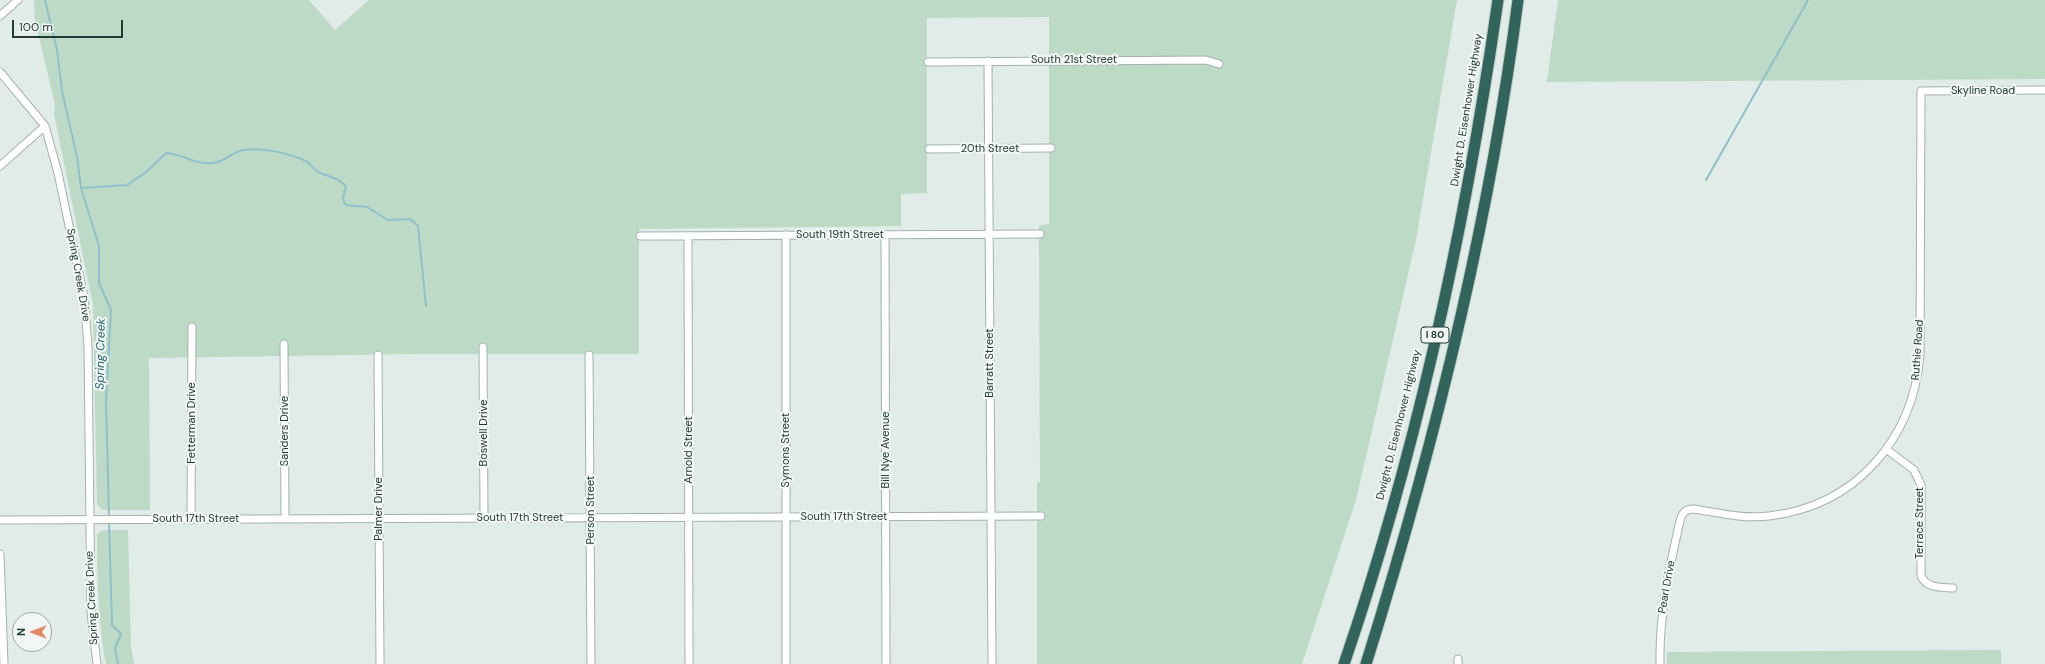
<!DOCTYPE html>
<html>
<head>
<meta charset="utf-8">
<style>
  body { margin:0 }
  #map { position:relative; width:2045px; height:664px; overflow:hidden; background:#e1ebe7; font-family:"DM Sans",sans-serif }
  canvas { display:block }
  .north { position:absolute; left:12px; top:612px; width:40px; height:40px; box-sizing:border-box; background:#f2f7f5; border:1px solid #9faba8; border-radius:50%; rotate:270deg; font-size:11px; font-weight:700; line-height:16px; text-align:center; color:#233a34 }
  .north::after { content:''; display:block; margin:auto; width:14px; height:18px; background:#e68664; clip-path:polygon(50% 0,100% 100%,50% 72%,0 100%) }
  .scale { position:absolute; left:12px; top:20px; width:111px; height:18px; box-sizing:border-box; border:2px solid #233a34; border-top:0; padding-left:5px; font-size:12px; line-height:14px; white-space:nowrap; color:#233a34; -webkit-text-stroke:3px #f2f7f5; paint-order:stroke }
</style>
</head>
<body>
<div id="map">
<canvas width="2045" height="664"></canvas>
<div class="north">N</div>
<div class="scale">100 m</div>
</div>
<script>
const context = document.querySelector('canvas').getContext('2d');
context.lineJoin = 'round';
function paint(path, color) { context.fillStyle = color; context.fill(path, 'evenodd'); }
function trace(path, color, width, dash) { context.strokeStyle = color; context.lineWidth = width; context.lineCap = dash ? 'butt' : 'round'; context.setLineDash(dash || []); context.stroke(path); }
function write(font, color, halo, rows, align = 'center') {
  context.font = font + ' "DM Sans",sans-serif'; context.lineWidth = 4; context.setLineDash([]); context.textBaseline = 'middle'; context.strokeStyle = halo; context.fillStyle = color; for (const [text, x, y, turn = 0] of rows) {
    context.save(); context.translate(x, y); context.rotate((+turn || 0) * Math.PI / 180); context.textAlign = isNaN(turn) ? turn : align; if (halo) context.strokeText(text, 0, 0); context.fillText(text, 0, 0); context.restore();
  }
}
const green = new Path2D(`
  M34,0H309L335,30L369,0H1457L1416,240L1356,500L1302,664H1037V482H1040L1039,225L1049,224V17L927,18V193L901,194V226L639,229V354H414L149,358L150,510H102L97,504L93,305L54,114L55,105L35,20Z
  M1558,0H2045V79L1547,82Z
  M104,530H128L131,647L134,664H106L105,660C98,618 97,576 97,534Z
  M2001,650V664H1667V652Z`);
const stream = new Path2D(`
  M45,0L57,50L62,91L77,157L81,188L99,246V283L111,310L106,400L109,518
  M1706,180L1808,0
  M81,188L127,185L145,173L166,153C184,154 194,165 213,163C228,161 231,152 243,150C263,147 288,153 306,161C310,163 312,168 317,171C323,175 330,176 336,179C340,180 343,184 346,186C345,193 340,199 346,205L367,207L388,220L410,219L418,226L426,306
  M109,522L112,625L121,634L115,648L118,664`);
const minor = new Path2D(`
  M0,16L18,0
  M988,61L992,664
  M928,62L1206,60L1219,64
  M0,72L45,126L58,173L84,297L88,346L91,612L97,664
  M929,149L1051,148
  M0,166L45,126
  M786,235V664
  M885,235L886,664
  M640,236L1040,234
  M688,236L689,664
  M284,344L285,519
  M483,347L484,518
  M378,355L380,664
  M589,355L591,664
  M1886,449L1914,470L1921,485V576C1927,589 1941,587 1953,588
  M0,520L1041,516
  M191,520L192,327
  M0,554L4,664
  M1458,664V659
  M1660,664C1659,615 1669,569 1680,521C1682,513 1685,509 1694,509C1719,513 1743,519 1769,516C1856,506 1913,439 1920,355L1921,91L2045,90`);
const highway = new Path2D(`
  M1344,664C1417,451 1466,223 1498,0
  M1366,664C1434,447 1489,226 1518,0`);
const shields = [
  [1435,335,28]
];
const shieldNames = [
  ["I 80",1435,335]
];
const streetNames = [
  ["South 21st Street",1074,60],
  ["Skyline Road",1983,91],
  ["Dwight D. Eisenhower Highway",1467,110,-81],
  ["20th Street",990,149],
  ["South 19th Street",840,235],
  ["Spring Creek Drive",78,275,80],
  ["Ruthie Road",1918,350,-86],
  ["Barratt Street",990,363,-90],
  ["Fetterman Drive",192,423,-90],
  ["Dwight D. Eisenhower Highway",1399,425,-76],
  ["Sanders Drive",285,431,-90],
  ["Boswell Drive",484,433,-90],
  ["Arnold Street",689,450,-90],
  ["Symons Street",786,450,-90],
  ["Bill Nye Avenue",886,450,-90],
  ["Palmer Drive",379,509,-90],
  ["Person Street",591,510,-90],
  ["South 17th Street",844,517],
  ["South 17th Street",520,518],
  ["South 17th Street",196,519],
  ["Terrace Street",1920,523,-90],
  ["Pearl Drive",1667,587,-80],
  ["Spring Creek Drive",92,598,-93]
];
const waterNames = [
  ["Spring Creek",101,354,-89]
];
paint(green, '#bcdac5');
trace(stream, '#8ec1cb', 2);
trace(minor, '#a4b2ae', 9);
trace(highway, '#c1c8c6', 13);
trace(minor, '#fff', 7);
trace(highway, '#31645a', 11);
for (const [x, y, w] of shields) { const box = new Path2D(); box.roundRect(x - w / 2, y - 8, w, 16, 3); context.fillStyle = '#f2f7f5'; context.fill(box); trace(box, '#233a34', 1); }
write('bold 10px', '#233a34', null, shieldNames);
write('11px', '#233a34', '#f2f7f5', streetNames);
write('italic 12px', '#226271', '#f2f7f5', waterNames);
</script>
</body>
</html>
